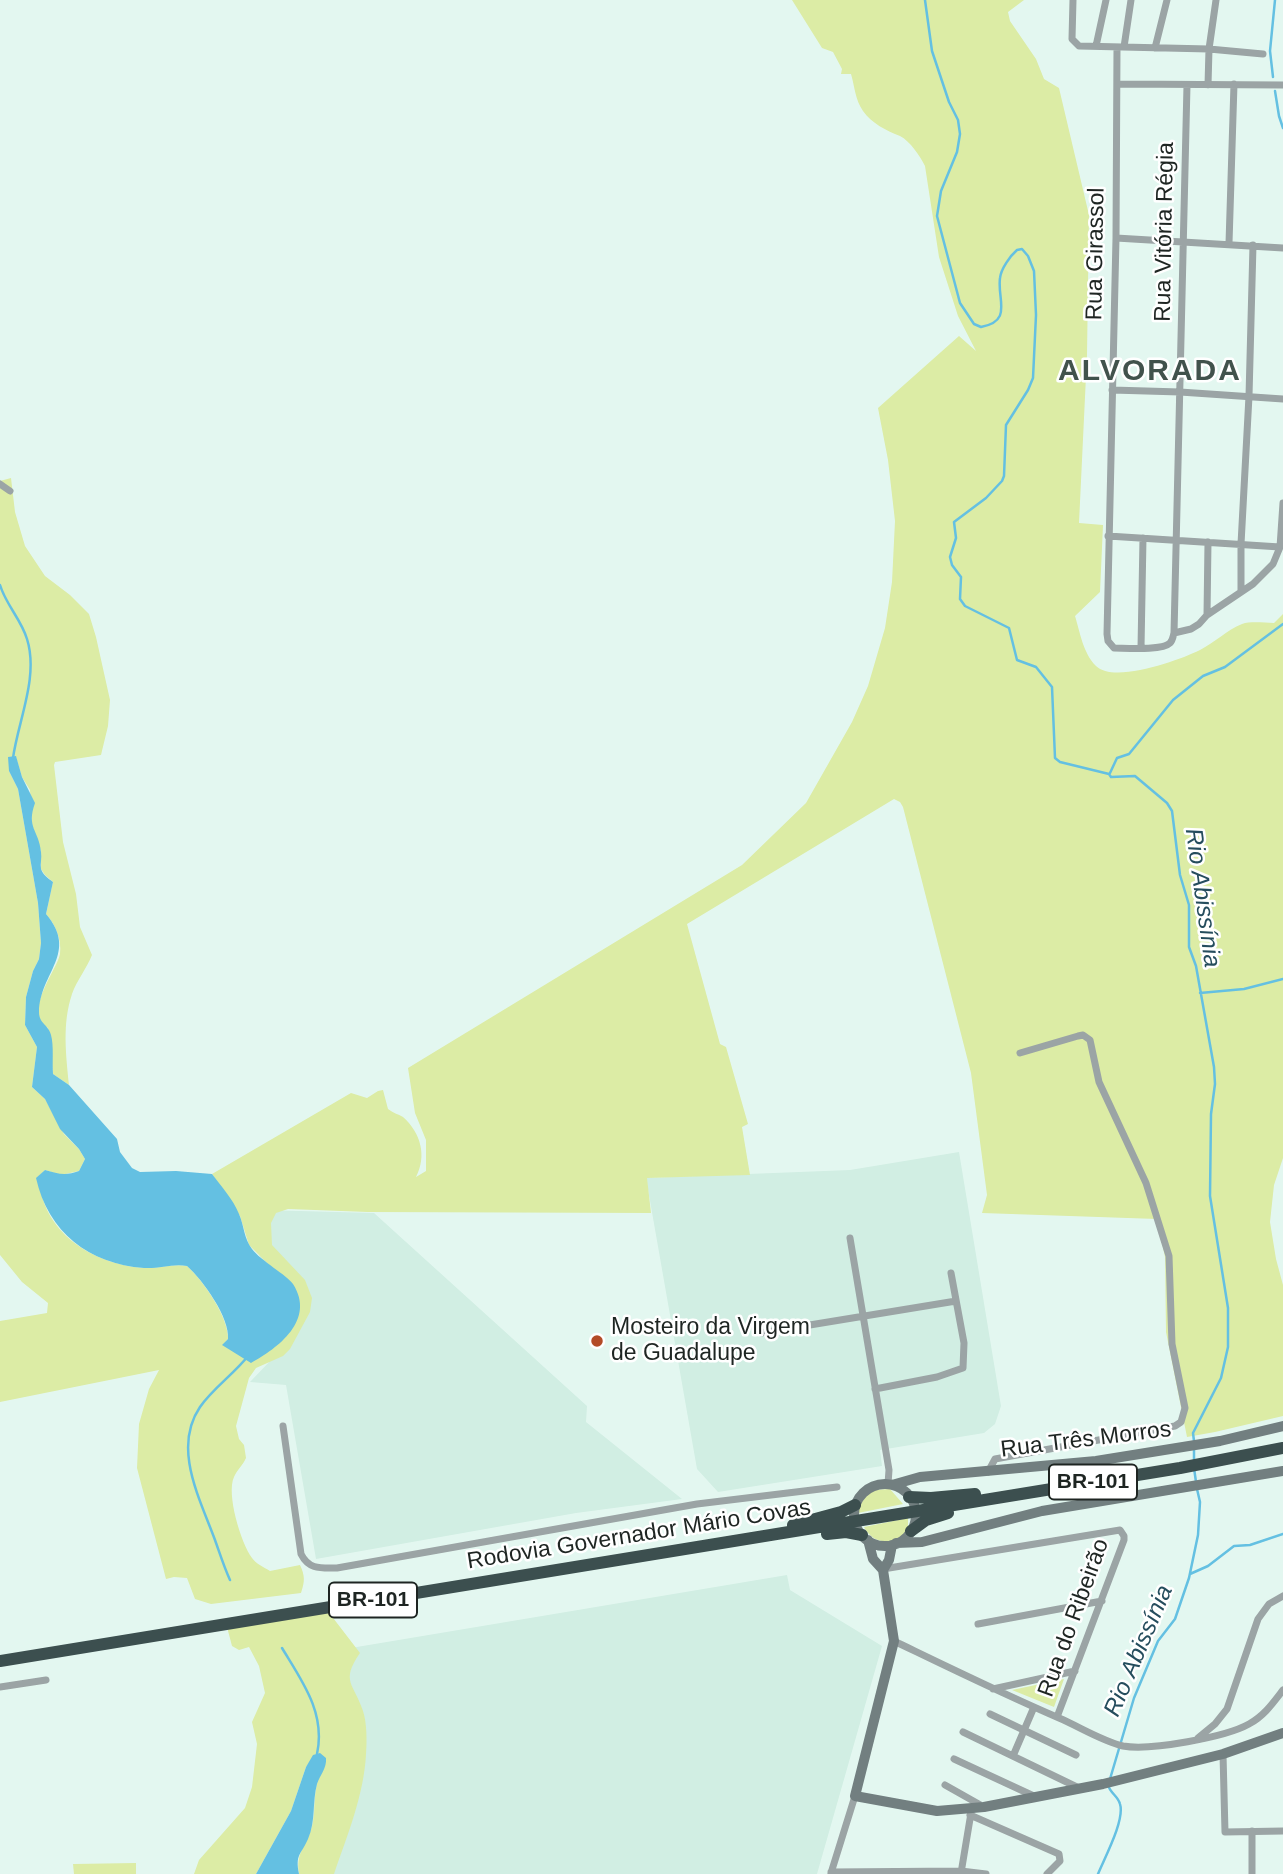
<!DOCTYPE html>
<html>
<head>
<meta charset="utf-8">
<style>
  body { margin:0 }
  canvas { display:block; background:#e3f7f0 }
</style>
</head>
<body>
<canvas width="1283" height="1874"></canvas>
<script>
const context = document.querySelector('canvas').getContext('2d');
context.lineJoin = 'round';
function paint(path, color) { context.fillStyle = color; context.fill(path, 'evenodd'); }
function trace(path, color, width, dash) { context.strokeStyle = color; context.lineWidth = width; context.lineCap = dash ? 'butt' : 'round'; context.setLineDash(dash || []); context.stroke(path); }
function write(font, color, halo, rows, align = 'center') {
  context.font = font + ' Helvetica,sans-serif'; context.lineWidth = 5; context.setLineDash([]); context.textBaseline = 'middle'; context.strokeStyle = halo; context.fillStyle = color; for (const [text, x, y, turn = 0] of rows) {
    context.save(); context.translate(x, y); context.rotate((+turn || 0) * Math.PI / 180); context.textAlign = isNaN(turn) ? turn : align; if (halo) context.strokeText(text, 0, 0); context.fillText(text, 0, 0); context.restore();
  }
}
const built = new Path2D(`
  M959,1152L1001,1406L995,1424L984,1433L880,1450L882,1466L718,1492L697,1469L646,1178L850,1170Z
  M262,1210L374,1213L587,1406L586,1422L682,1499L576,1513L316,1559L286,1385L250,1382L294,1336L257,1250Z
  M787,1575L790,1590L882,1646L817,1874H310L309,1655Z`);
const green = new Path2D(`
  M792,0H1024L1008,12L1010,21L1036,59L1044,79L1059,88L1089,215L1087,355L1079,523L1103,525L1100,592L1075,616C1080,632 1083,653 1096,666C1114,684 1180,660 1200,650C1214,643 1227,630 1242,624C1251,621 1265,623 1274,623L1283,614V1158L1274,1185L1270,1222L1276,1259L1283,1285V1416L1215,1432L1187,1437L1166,1332L1165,1257L1157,1219L982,1213L987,1195L971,1073L903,807L900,802L894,799L687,924L720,1044L726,1047L748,1124L742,1127L750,1175L647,1178L651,1213L368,1212L288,1209L276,1213L271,1223L272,1245L305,1280L312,1298L310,1312L290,1349L283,1356L256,1368L249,1378L236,1426L239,1439L244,1445L246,1458C243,1465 237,1470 234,1477C226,1494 241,1543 252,1558C256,1564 264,1567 270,1571L300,1565C305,1576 305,1581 301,1593L211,1604L195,1599L187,1578L174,1577L166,1579L137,1468L139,1424L149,1389L159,1370L0,1402V1321L47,1313L48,1303L22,1282L0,1255V481L11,478L15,512L25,546L45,576L70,595L89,614L96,637L110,700L108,726L101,755L55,762L54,765L63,842L76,894L80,927L92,955C87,968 77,980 72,994C62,1024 66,1054 69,1085L53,1074L48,1028C22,1013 56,972 60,954C62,939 55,924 46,914L53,882L45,875L41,869V851L32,825L30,790L22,777L16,757L9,771L18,789L38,903L41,943L39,959L33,971L26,997L25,1025L37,1047L32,1087L45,1099L64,1134L79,1149L85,1159L79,1171L61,1175L45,1170L39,1176C41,1232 92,1264 144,1268C159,1269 172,1263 187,1266C203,1280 229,1318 228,1339L223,1345L245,1357L286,1278L271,1267L249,1245L240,1216L212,1174L351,1093L367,1098L378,1091L383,1090L388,1109C393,1113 398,1114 403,1117C421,1133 427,1156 416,1177L426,1171V1140L415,1113L408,1068L742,865L806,803L852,722L868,686L885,628L892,582L895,521L888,460L878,408L959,336L976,351L958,316L939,257L925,166C920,156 910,141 900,136C887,131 871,123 863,111C855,99 855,88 851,74H841L842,69L833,52L822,48Z
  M890,1489L903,1504L858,1513L861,1498L873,1490Z
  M908,1518V1527L905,1535C890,1546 872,1543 864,1527Z
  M327,1610L360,1653C340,1682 354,1683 363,1711C367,1723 367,1742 366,1754C364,1795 347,1836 334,1874H299C295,1850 309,1844 313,1822C315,1811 314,1800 316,1789C318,1778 321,1767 323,1756L316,1754L306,1767L291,1811L256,1874H194L199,1860L245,1808L252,1787L257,1744L252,1722L265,1693L259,1666L249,1647L239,1650L232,1646L227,1627Z
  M1064,1679L1054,1707L1012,1690Z
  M136,1863V1874H74L73,1864Z`);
const water = new Path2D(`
  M16,756L22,777L35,803C26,828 39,830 41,852C42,858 40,864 41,869C43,875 48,878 53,882L46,914C79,953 40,972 39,1012C39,1024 49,1025 51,1035C54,1046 52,1062 53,1074L69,1085L117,1139L120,1152L132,1168L140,1172L176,1171L212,1174C221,1186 233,1199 239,1214C244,1225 244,1239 252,1249C261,1261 287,1275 293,1284C316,1320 278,1348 251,1363L222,1345L228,1339C230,1318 203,1280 187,1266C173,1263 160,1269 144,1268C89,1264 48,1232 36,1178L45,1170C58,1174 66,1176 79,1171L85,1159L79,1149L60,1129L45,1099L32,1087L37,1047L25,1025L26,997L33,971L39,959L41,943L38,903L18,789L9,771L8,757Z
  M320,1753L326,1758C327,1768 320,1775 317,1784C312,1802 316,1821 308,1839C301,1855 295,1854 299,1874H256L291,1811L306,1767L313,1755Z`);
const stream = new Path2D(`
  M925,0L932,51L949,102L958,120L960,134L957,152L941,191L937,216L960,303L974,324L981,327C1013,321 997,300 1000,278C1001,269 1010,256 1017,250L1022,249L1028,256L1034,271L1036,315L1033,378L1028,390L1006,425L1004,476L1002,481L986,498L954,522L956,538L950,557L952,565L961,577L960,599L965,606L1009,628L1017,660L1036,667L1052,687L1055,758L1060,762L1109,774L1111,777L1135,776L1167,803L1172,811L1180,875L1189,905V947L1196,966L1214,1067L1215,1084L1211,1114L1210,1196L1228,1308V1347L1221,1378L1193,1433L1194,1441
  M1273,77L1270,51L1275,0
  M1275,91L1279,116L1283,128
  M0,585C6,605 21,619 27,639C39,677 18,721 13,758
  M1110,773L1117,758L1129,754L1173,700L1203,676L1225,667L1283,624
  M1200,993L1244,989L1283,979
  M1194,1447V1462
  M1194,1468L1196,1482
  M1190,1574L1208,1566L1234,1546L1250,1545L1283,1534
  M230,1580C224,1567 220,1554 215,1540C200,1499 172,1448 200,1407C213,1388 234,1374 248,1356
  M282,1648C302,1681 326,1713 317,1754
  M1110,1779L1134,1698L1158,1641L1175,1619L1189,1578L1198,1535L1200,1502L1197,1489
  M1098,1874C1105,1857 1125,1820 1120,1804C1118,1796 1110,1793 1108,1785`);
const street = new Path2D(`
  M1073,0L1072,39L1079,46L1209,49L1263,54
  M1096,46L1106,0
  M1117,47L1116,238L1107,634L1108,641L1114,648C1125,648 1162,651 1170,643C1173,640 1173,636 1174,633L1187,85
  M1124,47L1131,0
  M1155,48L1167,0
  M1118,84L1283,85
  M1208,85L1209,49L1216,0
  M1116,238L1283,248
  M1229,243L1234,84
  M1112,390L1180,392L1283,399
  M0,484L10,491
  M1108,536L1280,547
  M1241,591V544L1249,396L1253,245
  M1207,615L1208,542
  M1174,633L1191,629L1199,624L1207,615L1253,584L1273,564L1280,547L1283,503
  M1141,648L1143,538
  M850,1238L889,1470L888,1484
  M761,1333L956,1301
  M875,1389L937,1377L963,1368L964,1343L951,1273
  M283,1426L301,1554C309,1570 321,1568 337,1568L697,1504L837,1487
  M988,1472L995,1459L1175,1426L1181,1422L1185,1408L1172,1344L1169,1256L1146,1183L1099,1082L1090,1040L1083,1035L1078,1036L1020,1053
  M883,1569L1120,1530L1124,1536V1540L1057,1717
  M978,1624L1102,1601
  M894,1641C948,1667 1003,1694 1059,1718C1080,1727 1102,1741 1123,1746C1150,1751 1226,1737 1249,1724C1264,1716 1273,1703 1283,1690
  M0,1687L46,1680
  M993,1689L1075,1671
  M990,1714L1076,1755
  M963,1732L1079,1788
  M1198,1738L1215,1724L1227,1709L1258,1619L1269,1604L1283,1596
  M1223,1754L1225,1832L1283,1831
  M1013,1756L1034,1707
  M954,1759L1036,1797
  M945,1785L984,1807
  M970,1815L1059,1854L1060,1861L1047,1874
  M831,1872L961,1871L986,1874
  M831,1873L855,1796
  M961,1873L971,1813
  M1252,1874V1831`);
const secondary = new Path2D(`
  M854 1515a31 31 0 1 1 62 0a31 31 0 1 1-62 0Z
  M892,1485L920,1477L1096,1461L1220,1441L1283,1426
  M868,1540L873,1559L883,1570
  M896,1543L922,1542L1042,1511L1283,1471
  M883,1570L894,1641L855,1796L937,1811L984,1807L1103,1784L1223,1754L1283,1733
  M883,1570L889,1560L892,1545`);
const highway = new Path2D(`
  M909,1497L931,1498L975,1494
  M793,1525L841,1512L855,1505
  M911,1531L926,1520L948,1513
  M827,1534L846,1532L862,1535
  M0,1661L1180,1468L1283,1448`);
const markers = [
  [597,1341,7,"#b34b27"]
];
const shields = [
  [1093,1482,88],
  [373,1600,88]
];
const shieldNames = [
  ["BR-101",1093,1482],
  ["BR-101",373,1600]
];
const streetNames = [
  ["Rua Vitória Régia",1165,232,-89],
  ["Rua Girassol",1096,254,-89],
  ["Rua Três Morros",1086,1440,-7],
  ["Rodovia Governador Mário Covas",639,1535,-9],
  ["Rua do Ribeirão",1074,1618,-70]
];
const poiNames = [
  ["Mosteiro da Virgem",611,1328],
  ["de Guadalupe",611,1354]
];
const waterNames = [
  ["Rio Abissínia",1202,898,82],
  ["Rio Abissínia",1139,1651,-67]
];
const districtNames = [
  ["ALVORADA",1150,372]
];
paint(built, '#d1eee3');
paint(green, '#dceca5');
paint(water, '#64c0e2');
trace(stream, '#64c0e2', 2.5);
trace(street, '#9ba4a5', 7);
trace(secondary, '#727f80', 10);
trace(highway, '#3c4f4f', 12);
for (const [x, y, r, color] of markers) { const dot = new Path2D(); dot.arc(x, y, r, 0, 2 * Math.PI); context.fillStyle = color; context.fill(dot); trace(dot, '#fff', 2.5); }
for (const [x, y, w] of shields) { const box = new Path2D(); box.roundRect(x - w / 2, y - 17.5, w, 35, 5); context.fillStyle = '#fff'; context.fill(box); trace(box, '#1e2522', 2); }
write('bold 21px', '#1e2522', null, shieldNames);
write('23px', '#1e2522', '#fff', streetNames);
write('23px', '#1e2522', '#fff', poiNames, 'left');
write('italic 24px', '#254d5d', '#fff', waterNames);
context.letterSpacing = '2px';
write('bold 30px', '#41524c', '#fff', districtNames);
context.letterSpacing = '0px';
</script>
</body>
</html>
